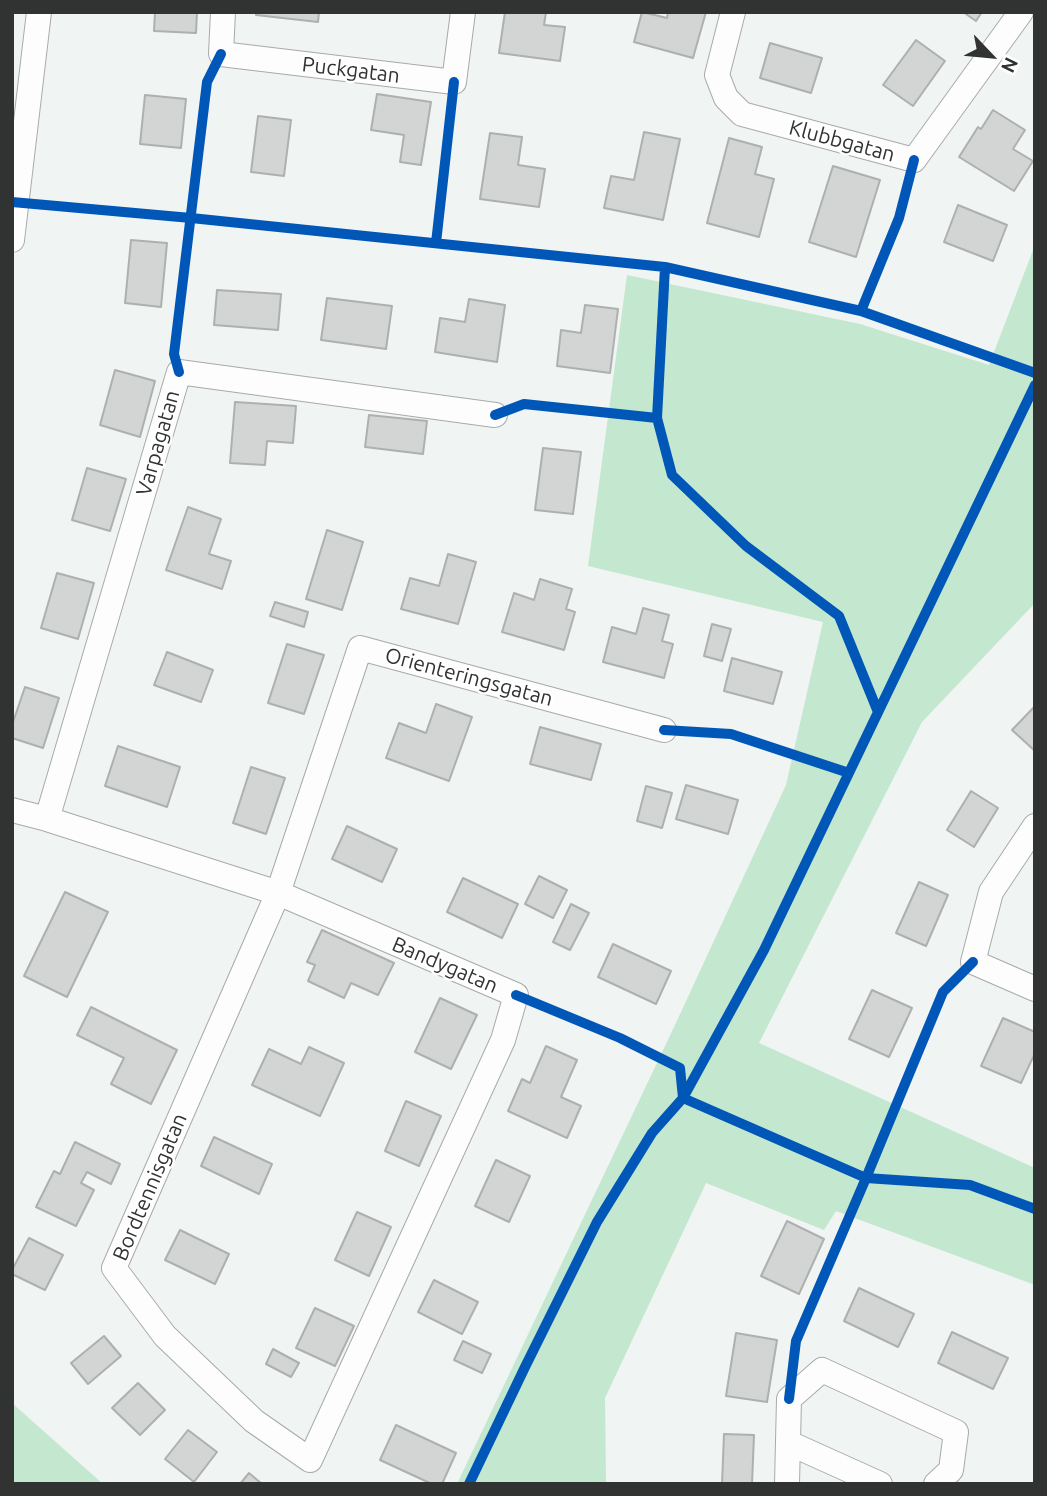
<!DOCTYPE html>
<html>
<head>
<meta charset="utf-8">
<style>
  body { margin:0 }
  #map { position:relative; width:1047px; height:1496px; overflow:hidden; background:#f0f4f2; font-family:Ubuntu,sans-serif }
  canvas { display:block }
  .frame { position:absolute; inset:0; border:14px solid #313332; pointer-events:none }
  .north { position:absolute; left:956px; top:21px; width:70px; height:70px; -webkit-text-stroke:5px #fff; paint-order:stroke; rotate:116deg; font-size:19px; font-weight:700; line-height:28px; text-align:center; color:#313332 }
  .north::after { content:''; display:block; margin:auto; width:24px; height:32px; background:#313332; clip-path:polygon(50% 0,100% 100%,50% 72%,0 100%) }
</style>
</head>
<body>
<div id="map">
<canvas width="1047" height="1496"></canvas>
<div class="frame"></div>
<div class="north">N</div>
</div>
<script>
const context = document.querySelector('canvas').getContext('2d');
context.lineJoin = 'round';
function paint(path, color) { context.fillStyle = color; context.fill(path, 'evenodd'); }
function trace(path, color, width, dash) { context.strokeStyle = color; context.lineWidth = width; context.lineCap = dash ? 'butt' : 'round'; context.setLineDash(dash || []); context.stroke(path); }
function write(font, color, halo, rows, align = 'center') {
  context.font = font + ' Ubuntu,sans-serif'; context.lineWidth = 5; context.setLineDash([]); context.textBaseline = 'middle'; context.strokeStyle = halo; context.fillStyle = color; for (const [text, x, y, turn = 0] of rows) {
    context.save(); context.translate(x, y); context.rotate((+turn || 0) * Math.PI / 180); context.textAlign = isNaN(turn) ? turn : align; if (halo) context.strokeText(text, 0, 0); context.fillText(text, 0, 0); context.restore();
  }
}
const green = new Path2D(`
  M1035,245V603L922,722L759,1043L1035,1168V1285L836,1211L824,1230L706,1183L605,1398L606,1484H457L675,1025L786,785L823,622L588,566L627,275L860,324L989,365Z
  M12,1403L103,1484H12Z`);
const building = new Path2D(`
  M155,12H197L196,33L154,31Z
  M256,12H319L318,22L256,15Z
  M505,12H546L544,25L565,27L560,61L499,53Z
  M642,12L667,18L668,12H706L693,58L634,42Z
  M963,12H982L976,21Z
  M916,40L945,61L913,106L883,85Z
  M770,43L822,58L811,93L760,78Z
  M377,94L431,102L421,165L400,162L404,135L371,130Z
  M145,95L186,99L181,148L140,144Z
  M993,110L1025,130L1013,149L1033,161L1014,191L959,157L978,127L981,129Z
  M258,116L291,120L284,176L251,172Z
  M644,132L680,139L663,220L604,208L611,176L634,180Z
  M490,133L522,137L518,165L545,169L539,207L480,199Z
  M729,138L762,147L755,174L774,179L759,237L707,223Z
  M833,166L880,180L856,257L809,242Z
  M958,205L1007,225L993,261L944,242Z
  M131,240L167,243L161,307L125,303Z
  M217,290L281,294L278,330L214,325Z
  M327,298L392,306L386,349L321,340Z
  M469,299L505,305L497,362L435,352L440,318L465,322Z
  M585,305L618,309L610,373L557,366L561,330L581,333Z
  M115,370L155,381L140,437L100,425Z
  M235,402L296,406L293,443L267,441L265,465L230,463Z
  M369,415L427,421L423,454L365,447Z
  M543,448L581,452L573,514L535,510Z
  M87,468L126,479L110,531L72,520Z
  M188,507L221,519L209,554L231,561L222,589L166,570Z
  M327,530L363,542L342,610L306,599Z
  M448,554L476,562L458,624L401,609L410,578L439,586Z
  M57,573L94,583L78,639L41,628Z
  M540,579L572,589L566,609L575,612L564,650L502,632L514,593L534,600Z
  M275,602L308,612L304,627L270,616Z
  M643,608L669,615L662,641L673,644L664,678L603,662L612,627L636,634Z
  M712,624L731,629L722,661L704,656Z
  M287,644L324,655L304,714L268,703Z
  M167,652L213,670L201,702L154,685Z
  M732,658L782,672L773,704L724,691Z
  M25,687L59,698L43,748L12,738V725Z
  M436,704L472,717L449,781L386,758L399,723L426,733Z
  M1035,706V751L1012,730Z
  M540,727L601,744L591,780L530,764Z
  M118,746L180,767L167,807L105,786Z
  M251,767L285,778L266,834L233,823Z
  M686,785L738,800L728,834L676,819Z
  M646,786L672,793L662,828L637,821Z
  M971,791L998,808L974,847L947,830Z
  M347,826L397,849L382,882L332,859Z
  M539,876L567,890L553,918L525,904Z
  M463,878L518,904L502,938L447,912Z
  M919,882L948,895L926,946L896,933Z
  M65,892L108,912L67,997L24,976Z
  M571,904L589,913L570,950L553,942Z
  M322,930L394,963L378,995L351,983L344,998L308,981L315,965L307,962Z
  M613,944L671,971L656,1004L598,977Z
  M872,990L912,1008L889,1057L849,1039Z
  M440,998L477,1015L451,1069L415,1052Z
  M91,1007L177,1050L151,1104L111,1084L124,1058L77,1035Z
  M1003,1018L1035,1032V1053L1021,1083L981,1066Z
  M546,1046L577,1060L561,1097L581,1106L567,1138L508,1111L522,1079L530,1083Z
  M309,1047L344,1063L320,1116L252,1085L269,1049L301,1064Z
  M406,1101L441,1116L419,1166L385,1151Z
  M214,1137L272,1164L259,1194L201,1166Z
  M75,1142L120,1164L111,1184L87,1172L81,1183L94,1190L76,1226L36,1207L54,1171L60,1174Z
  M496,1160L530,1176L509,1222L475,1206Z
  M357,1212L391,1227L369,1276L335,1260Z
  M787,1221L824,1239L799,1294L761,1276Z
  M180,1230L229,1254L215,1284L165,1260Z
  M29,1238L63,1255L45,1290L12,1274V1270Z
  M434,1280L478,1302L462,1334L418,1312Z
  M859,1288L914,1314L898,1347L844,1321Z
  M315,1308L354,1326L335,1366L296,1348Z
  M952,1332L1008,1358L993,1389L938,1363Z
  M736,1333L777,1340L767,1402L726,1396Z
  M104,1336L121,1356L88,1384L71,1363Z
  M463,1341L491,1354L482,1373L454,1360Z
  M273,1349L299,1363L291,1377L266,1364Z
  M138,1383L165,1410L140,1435L112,1408Z
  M396,1425L456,1453L442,1484H432L380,1460Z
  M188,1430L217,1452L194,1482L165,1459Z
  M724,1434L754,1435L752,1484H722Z
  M249,1473L262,1484H240Z`);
const street = new Path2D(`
  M223,12L221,54L454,82L463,12
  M733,12L717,75L726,98L742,114L914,160L1021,12
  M12,240L39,12
  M12,810L47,819L278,893L516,995L503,1040L310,1460L254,1421L165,1336L114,1268L278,893L360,648L664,730
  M47,819L179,372L495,415
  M1035,826L991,892L973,962L1035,989
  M789,1443L880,1484
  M787,1484L789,1399L822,1370L956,1432L951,1470L936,1484`);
const cycleway = new Path2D(`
  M12,202L191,218L665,267L861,311L1035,373
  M436,243L454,82
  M665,267L657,418L672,475L746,546L839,616L878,712
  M861,311L899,218L914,160
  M179,372L174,354L207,82L221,54
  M495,415L524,404L657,418
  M664,730L731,734L849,773
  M516,995L620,1038L680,1068L683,1098L866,1178L970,1185L1035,1209
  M789,1399L796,1341L866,1178L943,992L973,962
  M469,1484L525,1367L597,1222L652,1133L683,1098L764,950L1035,385`);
const streetNames = [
  ["Puckgatan",351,70,7],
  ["Klubbgatan",842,141,15],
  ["Varpagatan",158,443,-74],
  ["Orienteringsgatan",469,677,15],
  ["Bandygatan",445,965,23],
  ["Bordtennisgatan",150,1187,-67]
];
paint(green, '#c3e7cf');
paint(building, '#d2d5d4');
trace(building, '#aeb0af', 2);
trace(street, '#a8aaa9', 26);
trace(street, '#fdfdfd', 24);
trace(cycleway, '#0057b8', 10);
write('21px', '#313332', '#fff', streetNames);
</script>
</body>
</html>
